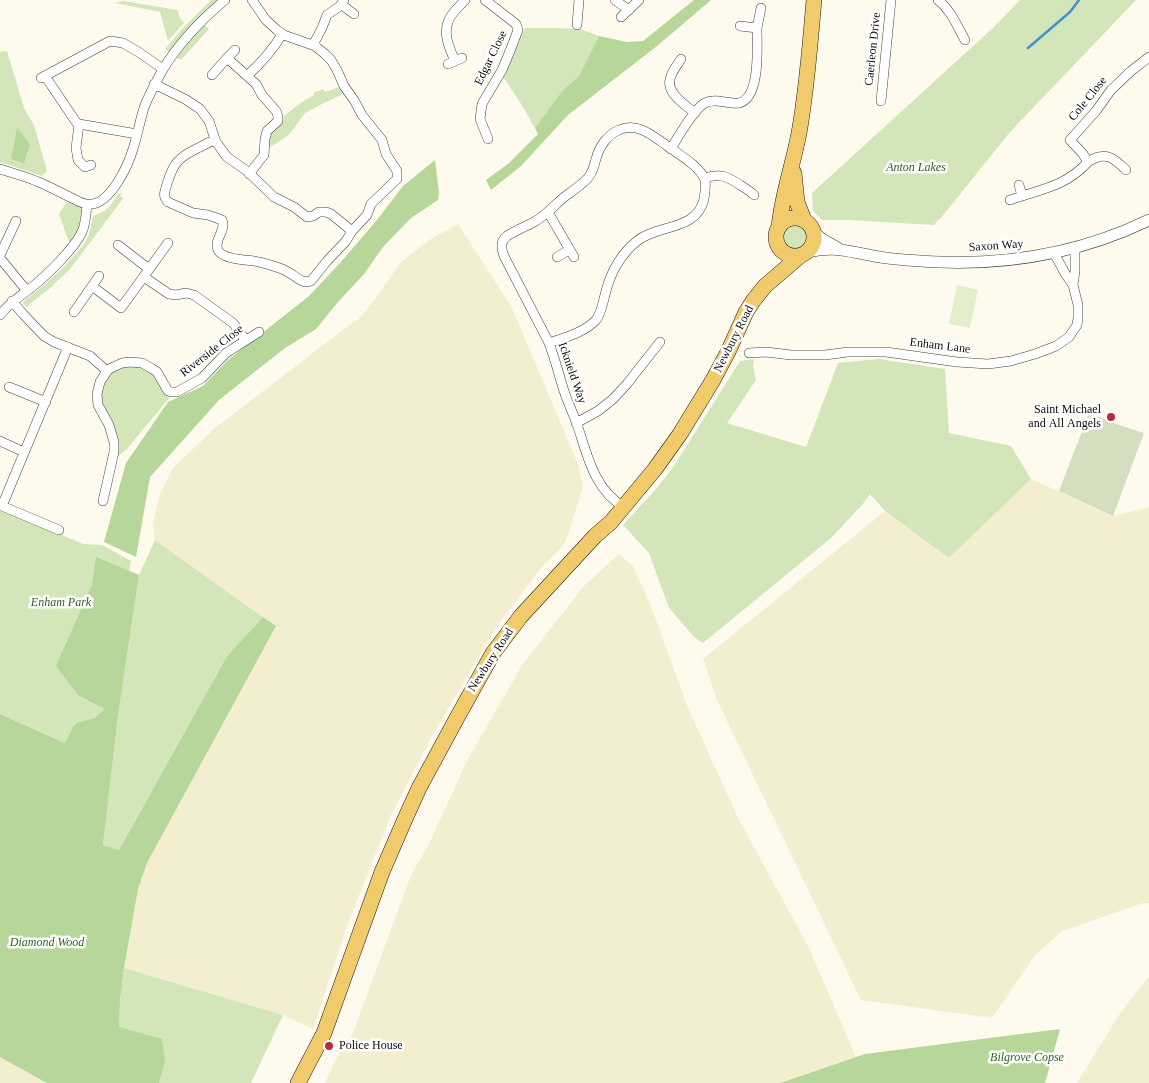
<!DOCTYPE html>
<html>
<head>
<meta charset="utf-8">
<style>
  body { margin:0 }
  canvas { display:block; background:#fefaed }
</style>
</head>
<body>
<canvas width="1149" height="1083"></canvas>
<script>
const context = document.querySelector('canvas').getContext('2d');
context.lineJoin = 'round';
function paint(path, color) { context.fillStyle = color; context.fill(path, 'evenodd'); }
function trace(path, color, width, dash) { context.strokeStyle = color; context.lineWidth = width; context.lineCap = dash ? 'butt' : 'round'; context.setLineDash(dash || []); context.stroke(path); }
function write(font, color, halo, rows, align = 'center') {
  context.font = font + ' "Times New Roman",serif'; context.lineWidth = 5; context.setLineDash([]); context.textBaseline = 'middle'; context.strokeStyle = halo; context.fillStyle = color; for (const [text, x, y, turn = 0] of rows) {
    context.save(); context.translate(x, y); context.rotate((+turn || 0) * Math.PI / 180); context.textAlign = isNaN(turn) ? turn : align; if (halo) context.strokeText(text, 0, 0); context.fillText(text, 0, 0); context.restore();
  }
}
const farmland = new Path2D(`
  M458,224L511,306L578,464L583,486L568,535L562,547L541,568L495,629L431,738L391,815L348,923L313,1029L283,1015L124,968L138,889L147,863L276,626L155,540L153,525L159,496L173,468L215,428L343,330L360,318L379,294L400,263L429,240Z
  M1031,479L1113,516L1149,507V903H1143L1062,931L1035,955L992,1018L861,1000L717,700L703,659L885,511L949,558Z
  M619,554L633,566L652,609L688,708L739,820L808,946L856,1057L780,1083H325L337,1057L353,1033L411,875L428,846L468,759L523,664L583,587Z
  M1149,976V1083H1077L1119,1015Z
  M0,1055L48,1083H0Z`);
const green = new Path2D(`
  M211,0H220L170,52L165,49L181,30Z
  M1020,0H1136L1010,132L940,219L938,220L934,225L848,220H822L813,211L812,193L994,27Z
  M123,1L178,10L179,16L184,23L168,41L160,12L115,3Z
  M204,24L209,29L181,60L176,57L188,42Z
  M525,28H555L580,29L599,36L579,76L562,91L535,128L520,102L503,77Z
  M7,51L24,108L34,125L47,171L42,176L0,162V52Z
  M339,87L343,94L320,105L305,113L289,135L272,146L268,147V141L271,133L282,124L284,116L302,102L314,95L313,93L323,89L325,92Z
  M122,192L120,196L123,198L119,204L70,269L49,289L26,307L23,303L24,301L51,279L66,265L84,244L89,235L93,216C98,214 104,212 108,208C114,203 115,195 122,192Z
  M69,202L79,207L82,210L81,227L70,244L69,242L59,214L66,203Z
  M780 237a14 14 0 1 1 28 0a14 14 0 1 1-28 0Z
  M754,359L753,366L756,380L727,423L806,447L838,363L879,359L945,369L949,433L1011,446L1031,479L949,558L885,511L870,494L862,505L831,538L703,643L694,637L669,608L649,553L623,525L657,488L672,469L740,361Z
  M135,364L152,372L166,394L170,397L127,449L118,456C119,446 117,432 112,422C109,417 105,412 102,406C97,393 104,375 116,369C121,366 129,366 135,364Z
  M0,509L83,544L102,545L131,561L97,757L0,714Z
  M155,540L263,617L227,656L119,850L103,845L118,716L139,575Z
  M124,968L283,1015L251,1083H159L165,1063L119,1027L120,1001Z`);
const forest = new Path2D(`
  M694,0H711L657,46L568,115L521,166L491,190L486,180L509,163L538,134L535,128L562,91L579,76L599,36L627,42L643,41Z
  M17,128L30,144L24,163L11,159Z
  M435,160L439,193L438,200L411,218L383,247L364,274L338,302L316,329L285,348L219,400L150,477L136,557L104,542L126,463L168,402L203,386L228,360L309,296L340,263L377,220L403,186Z
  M96,557L139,575L118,716L103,845L119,850L227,656L263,617L276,626L147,863L138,889L124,968L120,1001L119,1027L162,1039L165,1063L159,1083H47L0,1057V714L65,743L73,727L77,723L95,718L105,709L78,695L56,666L92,585Z
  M1060,1029L1045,1083H780L865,1054Z`);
const cemetery = new Path2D(`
  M1089,413L1122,426L1144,433L1113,516L1059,491Z`);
const pitch = new Path2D(`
  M957,285L978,290L970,328L949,324Z`);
const stream = new Path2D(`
  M1028,48L1070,12L1079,0`);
const minor = new Path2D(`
  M485,0L516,24L518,30L510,51L502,70L482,104L480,119L488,139
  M615,0L629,10
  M938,0C951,10 957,26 965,40
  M342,5L354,14
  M621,17L639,0
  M577,25L579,0
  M757,28L761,8
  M313,45L322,28L327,15L340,6L344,0
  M227,58L235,50
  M681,59C678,64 673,70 671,76C664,92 684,104 695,113
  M455,61C450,49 443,36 448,22C450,14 460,6 465,0
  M448,64L462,58
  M212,75L227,58L256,84L262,95L276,111L278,116V121L267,131L265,139L264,155L249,174
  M248,75C261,63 273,50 282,34
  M45,76L76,122L79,124L137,134
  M41,78L110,41L123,43L140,53L163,69
  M154,84L185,99L200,109L209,121L216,142L227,157L247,171L274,197L294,207L307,217L313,216L319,212H326L331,214L352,231
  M881,101L891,0
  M79,124L76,148L78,160L85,167L91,165
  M214,140C201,147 183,153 175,165C171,171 169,178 167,184C165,191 162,196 168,202L193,213L208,215L222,220C227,230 213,240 218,250C222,259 246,260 254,261C261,262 282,268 288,272C294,275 298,280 305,282L311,281L327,261L346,241L352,231L367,215L371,204L397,179V171L386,154L382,140L362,115L354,100L344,86L337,70L331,60L325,54L315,46L284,35L277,30L266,20L252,0
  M671,149C677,138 695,108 705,103C716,97 728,105 739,103C761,98 757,45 757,28L740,26
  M0,169C12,173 24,176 36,181C49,186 61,193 74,199C79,202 85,205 92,204C111,202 128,166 133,149C138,134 140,119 145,105C150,93 156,82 162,71C178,44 201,20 225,0
  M1126,170C1113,157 1105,151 1088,162L1083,154L1070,140L1096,111L1111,90L1131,71L1149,57
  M704,178C720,173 727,176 740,185C745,188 750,191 754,195
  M1019,185L1022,196
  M1010,200C1041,189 1065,187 1088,162
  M548,212L574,257
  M118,245L149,269
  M0,255L16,221
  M557,257L569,250
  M0,258L27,291
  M144,277L169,294L176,295L186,293L194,295L233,323L245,339
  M1073,285L1075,271V247
  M92,286L121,308L168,243
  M12,301L23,314L44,336L54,342L90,356L107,371
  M74,312L99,276
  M0,315C9,303 21,296 32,287C47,275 74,249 82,232C86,223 86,213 87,205
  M549,343C564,338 585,332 596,320C602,312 603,301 606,291C611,272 621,254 637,241C658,224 697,231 704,199C705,193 706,186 705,180C700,166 678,154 666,145C652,135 637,122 619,130C607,135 599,147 596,159C594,166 593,173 587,179C580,186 571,192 563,198C554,206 545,216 534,222C525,227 516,230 507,236C500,241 501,248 504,256L549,343C555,359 559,375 564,391C568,403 573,413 577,424C587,454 594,490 624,507
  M749,353L766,352L791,355H825L848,352H886L957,362L988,364L1011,361L1035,354L1056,346L1069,337L1077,325L1078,318V305L1073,285L1066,275L1054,253
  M9,387L46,402
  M576,423L598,411L613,399L627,384L637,371L660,342
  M0,441L24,452
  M103,501L114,452V442L109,425L98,405L97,394L100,382L107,371L111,368L122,363L130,362L142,363L151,368L157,372L168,391L172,392H177L202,378L226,353L259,332
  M59,530L2,506L68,347`);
const tertiary = new Path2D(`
  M813,231L822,239L838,248
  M808,252C831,246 846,251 869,255C881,258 894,259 906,260C991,268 1073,257 1149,220`);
const primary = new Path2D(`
  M794,173L797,202L804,220
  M776 237a19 19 0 1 1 38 0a19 19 0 1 1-38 0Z
  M779,227C782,195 793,165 799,133C807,89 810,44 814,0
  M298,1083L324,1033L382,872L405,819L419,788L458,716L493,653L521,616L595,536L611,522L655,469L680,434L713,380L728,352L746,312L753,301L765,286L800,256`);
const markers = [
  [1111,417,5,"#b42d39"],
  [329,1046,5,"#b42d39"]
];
const streetNames = [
  ["Caerleon Drive",873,49,-84],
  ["Edgar Close",491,58,-64],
  ["Cole Close",1088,99,-51],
  ["Saxon Way",996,246,-4],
  ["Newbury Road",734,339,-63],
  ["Enham Lane",940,346,7],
  ["Riverside Close",212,351,-38],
  ["Icknield Way",572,373,71],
  ["Newbury Road",491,660,-57]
];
const parkNames = [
  ["Anton Lakes",916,168],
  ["Enham Park",61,603],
  ["Diamond Wood",47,943],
  ["Bilgrove Copse",1027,1058]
];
const poiNames = [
  ["Saint Michael",1101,410],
  ["and All Angels",1101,424],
  ["Police House",339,1046,"left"]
];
paint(farmland, '#f2eecf');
paint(green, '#d2e6b9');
paint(forest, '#b7d699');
paint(cemetery, '#d6dec0');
paint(pitch, '#e3eeca');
trace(stream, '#4095c5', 2.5);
trace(minor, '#404040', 10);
trace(tertiary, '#404040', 12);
trace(primary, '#1e1e1e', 16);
trace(minor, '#fff', 9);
trace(tertiary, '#fff', 11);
trace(primary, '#f0ca6b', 15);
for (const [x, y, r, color] of markers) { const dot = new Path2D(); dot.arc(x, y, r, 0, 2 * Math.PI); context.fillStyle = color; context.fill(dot); trace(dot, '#fff', 2); }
write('12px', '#0d0d0d', '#fff', streetNames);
write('italic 12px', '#316021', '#fff', parkNames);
write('12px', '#0d0d0d', '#fff', poiNames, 'right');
</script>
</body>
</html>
